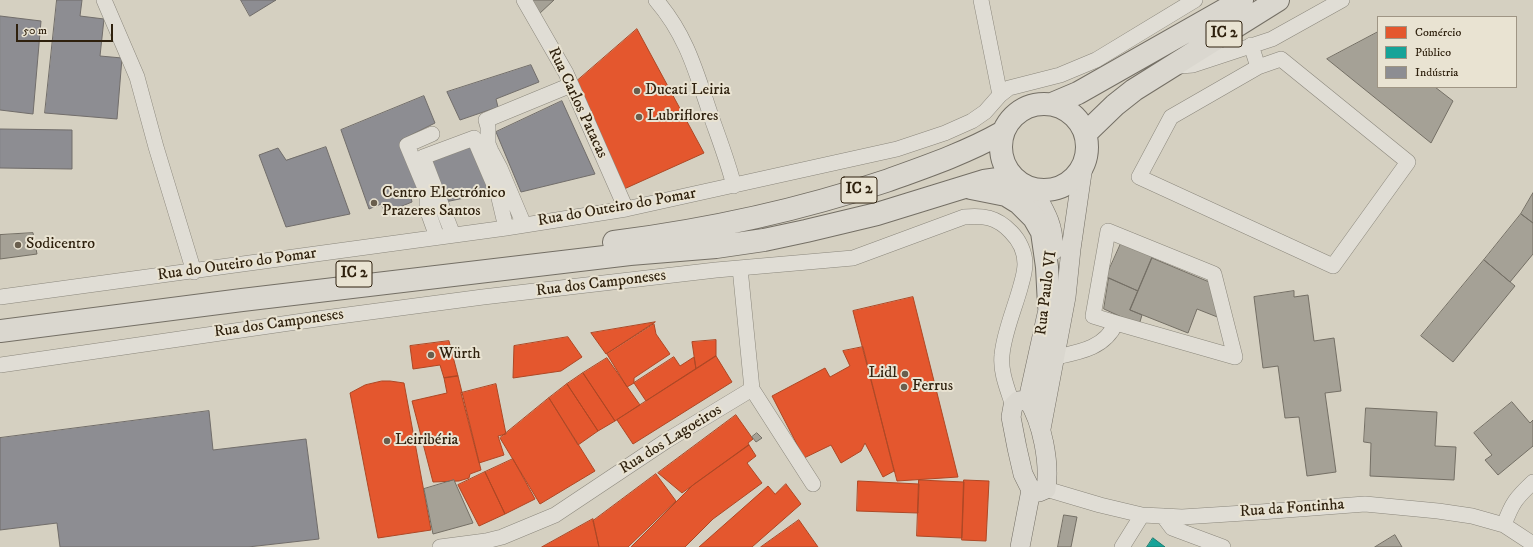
<!DOCTYPE html>
<html>
<head>
<meta charset="utf-8">
<style>
  body { margin:0 }
  #map { position:relative; width:1533px; height:547px; overflow:hidden; background:#d5d0c1; font-family:"IM FELL DW Pica",serif }
  canvas { display:block }
  .legend { position:absolute; left:1377px; top:16px; width:140px; height:72px; box-sizing:border-box; background:#e9e3d2; border:1px solid #9f9584; margin:0; padding:5px 7px; list-style:none; font-size:12px; color:#2f210e }
  .legend li { display:flex; align-items:center; gap:8px; height:20px }
  .legend b { width:20px; border:1px solid #9f9584 }
  .scale { position:absolute; left:16px; top:24px; width:97px; height:18px; box-sizing:border-box; border:2px solid #2f210e; border-top:0; padding-left:5px; font-size:12px; line-height:14px; white-space:nowrap; color:#2f210e; -webkit-text-stroke:3px #e9e3d2; paint-order:stroke }
</style>
</head>
<body>
<div id="map">
<canvas width="1533" height="547"></canvas>
<ul class="legend">
<li><b style="height:11px;background:#e4572e"></b>Comércio</li>
<li><b style="height:11px;background:#17a398"></b>Público</li>
<li><b style="height:11px;background:#8d8d92"></b>Indústria</li>
</ul>
<div class="scale">50 m</div>
</div>
<script>
const context = document.querySelector('canvas').getContext('2d');
context.lineJoin = 'round';
function paint(path, color) { context.fillStyle = color; context.fill(path, 'evenodd'); }
function trace(path, color, width, dash) { context.strokeStyle = color; context.lineWidth = width; context.lineCap = dash ? 'butt' : 'round'; context.setLineDash(dash || []); context.stroke(path); }
function write(font, color, halo, rows, align = 'center') {
  context.font = font + ' "IM FELL DW Pica",serif'; context.lineWidth = 4; context.setLineDash([]); context.textBaseline = 'middle'; context.strokeStyle = halo; context.fillStyle = color; for (const [text, x, y, turn = 0] of rows) {
    context.save(); context.translate(x, y); context.rotate((+turn || 0) * Math.PI / 180); context.textAlign = isNaN(turn) ? turn : align; if (halo) context.strokeText(text, 0, 0); context.fillText(text, 0, 0); context.restore();
  }
}
const shops = new Path2D(`
  M637,29L704,153L624,189L577,81Z
  M913,297L958,477L897,481L853,311Z
  M655,322L606,354L591,333Z
  M654,324L656,334L670,354L634,378V383L627,387L607,354Z
  M568,337L582,357L561,371L513,378L514,346Z
  M716,340V356L696,369L692,342Z
  M449,341L458,376L444,378L440,365L413,369L410,346Z
  M863,347L894,471L883,477L865,443L861,451L841,463L831,445L804,458L772,396L825,368L830,377L850,366L843,351Z
  M716,356L732,382L633,444L617,420Z
  M674,357L680,366L694,357L696,369L646,401L634,383Z
  M607,358L640,405L615,421L583,373Z
  M583,373L615,421L598,431L567,384Z
  M458,376L481,470L470,474L469,478L459,481L433,482L412,401L447,393L444,378Z
  M382,381H390L404,383L431,530L378,538L350,393L365,385Z
  M496,384L506,434L498,436L504,455L479,463L461,393Z
  M567,384L598,431L578,445L549,398Z
  M549,398L595,471L540,504L500,438Z
  M736,415L753,439L748,443L749,445L682,493L658,473Z
  M749,445L756,456L747,463L762,483L713,519L685,547H631L693,485Z
  M513,459L535,499L505,514L485,472Z
  M485,472L505,514L479,526L458,485Z
  M656,474L676,501L628,547H599L593,521Z
  M919,480L964,482L962,538L917,536Z
  M964,480L989,481L986,541L962,540Z
  M858,481L919,484L918,513L857,511Z
  M786,484L801,504L752,547H699L768,486L775,494Z
  M593,519L599,547H542Z
  M799,520L818,547H761Z`);
const public = new Path2D(`
  M1153,538L1165,547H1147Z`);
const industry = new Path2D(`
  M57,0H82L80,16L104,19L100,56L122,58L117,119L45,113Z
  M241,0H276L250,16Z
  M0,16L41,21L33,114L0,110Z
  M531,65L539,82L496,99L498,107L460,120L447,92Z
  M424,96L435,123L401,140L419,190L410,193L412,202L385,213L381,204L369,209L341,130Z
  M562,101L595,174L521,192L496,132Z
  M0,129L72,130V169L0,168Z
  M474,142L493,192L445,202L429,159Z
  M326,147L350,214L286,227L259,155L278,148L286,160Z
  M209,411L213,450L306,439L319,539L248,547H60L57,523L0,530V438Z`);
const building = new Path2D(`
  M531,0H554L539,14Z
  M1378,32V87H1435L1453,101L1431,143L1327,59Z
  M1533,193V223L1521,214Z
  M1521,214L1533,223V254L1510,282L1484,260Z
  M33,233L37,254L0,259V235Z
  M1123,239L1154,253L1138,291L1106,277Z
  M1152,258L1214,284L1225,320L1197,309L1188,333L1130,310Z
  M1484,260L1515,286L1453,362L1421,336Z
  M1109,278L1138,291L1130,310L1142,315L1139,325L1104,309Z
  M1294,291V297L1308,295L1314,341L1334,338L1341,391L1325,393L1336,472L1307,476L1299,417L1285,418L1278,366L1263,368L1254,297Z
  M1512,402L1530,423L1533,420V446L1498,475L1485,460L1492,455L1474,433Z
  M1366,408L1437,412L1435,446L1456,447L1454,480L1370,476L1371,443L1364,442Z
  M757,433L762,438L756,442L752,437Z
  M454,480L473,523L433,534L424,489Z
  M1064,515L1077,517L1071,547H1058Z
  M1395,535L1402,547H1375Z`);
const minor = new Path2D(`
  M104,0L137,77L156,147L194,272
  M524,0L566,73L626,209
  M656,0C687,36 696,72 711,116C719,139 728,162 734,186
  M981,0L1000,95
  M1251,45L1258,67L1281,59L1408,162L1333,266L1139,177L1171,117L1258,67
  M1180,66L1193,65L1272,39L1342,0
  M432,134L407,145L427,193V209L437,237
  M524,225L500,168L491,151L488,144V127L486,120L571,85
  M453,235L423,157L474,138L498,194L506,228
  M0,297L506,228L626,209L897,149L945,133L972,121L985,112L1000,95L1009,88L1060,75L1096,60L1195,0
  M1056,357C1080,352 1105,348 1116,323L1235,357L1214,274L1108,231L1093,316L1116,323
  M0,365L317,319L483,297L716,270L853,258L964,217C983,215 997,217 1011,232C1019,240 1025,252 1025,264C1025,271 1023,278 1021,285C1015,308 1004,332 1002,355C1000,372 1008,390 1013,406
  M752,389L813,484
  M1046,489L1100,505L1142,515L1163,516L1182,517L1260,512L1365,504L1438,511L1472,516L1504,525L1533,544
  M1163,516L1172,528L1223,547
  M1504,525C1512,503 1516,498 1533,482
  M440,547L486,541L502,537L555,515L666,441L752,389L740,268
  M1122,547L1142,515`);
const major = new Path2D(`
  M1033,190C1045,211 1055,226 1053,251
  M1041,429L1066,297L1071,249L1083,166
  M1031,490L1039,492L1046,489C1050,462 1042,422 1028,400L1049,305L1050,290
  M1020,547L1031,490L1023,474L1017,448L1011,417L1013,406L1018,401L1028,400`);
const highway = new Path2D(`
  M1001 147a43 43 0 1 1 86 0a43 43 0 1 1-86 0Z
  M1052,104L1078,93L1242,0
  M1085,134L1115,105L1134,90L1278,0
  M971,188L1006,195L1019,203L1034,218L1042,232L1047,267L1049,305
  M614,242C707,230 797,211 886,181C925,167 966,153 1003,132
  M0,331L242,300L630,254L716,247L764,240L806,231L877,214L984,181L1012,177`);
const markers = [
  [637,91,4,"#695e4d"],
  [639,117,4,"#695e4d"],
  [374,203,4,"#695e4d"],
  [18,245,4,"#695e4d"],
  [431,355,4,"#695e4d"],
  [905,374,4,"#695e4d"],
  [904,387,4,"#695e4d"],
  [387,441,4,"#695e4d"]
];
const shields = [
  [1224,34,36],
  [859,190,36],
  [354,274,36]
];
const shieldNames = [
  ["IC 2",1224,34],
  ["IC 2",859,190],
  ["IC 2",354,274]
];
const poiNames = [
  ["Ducati Leiria",645,91],
  ["Lubriflores",647,117],
  ["Centro Electrónico",382,194],
  ["Prazeres Santos",382,212],
  ["Sodicentro",26,245],
  ["Würth",439,355],
  ["Lidl",897,374,"right"],
  ["Ferrus",912,387],
  ["Leiribéria",395,441]
];
const streetNames = [
  ["Rua Carlos Patacas",577,103,65],
  ["Rua do Outeiro do Pomar",617,208,-10],
  ["Rua do Outeiro do Pomar",237,265,-8],
  ["Rua dos Camponeses",601,284,-7],
  ["Rua Paulo VI",1047,293,-83],
  ["Rua dos Camponeses",279,324,-8],
  ["Rua dos Lagoeiros",671,440,-32],
  ["Rua da Fontinha",1292,509,-4]
];
paint(shops, '#e4572e');
trace(shops, '#ae4724', 1);
paint(public, '#17a398');
trace(public, '#1e7c6f', 1);
paint(industry, '#8d8d92');
trace(industry, '#716d6a', 1);
paint(building, '#a5a196');
trace(building, '#746f65', 1);
trace(minor, '#8b877c', 16);
trace(major, '#746f65', 20);
trace(highway, '#746f65', 24);
trace(minor, '#e0ddd5', 15);
trace(major, '#dad7cf', 19);
trace(highway, '#dad7cf', 22);
for (const [x, y, r, color] of markers) { const dot = new Path2D(); dot.arc(x, y, r, 0, 2 * Math.PI); context.fillStyle = color; context.fill(dot); trace(dot, '#e9e3d2', 1.5); }
for (const [x, y, w] of shields) { const box = new Path2D(); box.roundRect(x - w / 2, y - 13, w, 26, 3); context.fillStyle = '#e9e3d2'; context.fill(box); trace(box, '#2f210e', 1); }
write('bold 15px', '#2f210e', null, shieldNames);
write('16px', '#2f210e', '#e9e3d2', poiNames, 'left');
write('16px', '#2f210e', '#e9e3d2', streetNames);
</script>
</body>
</html>
